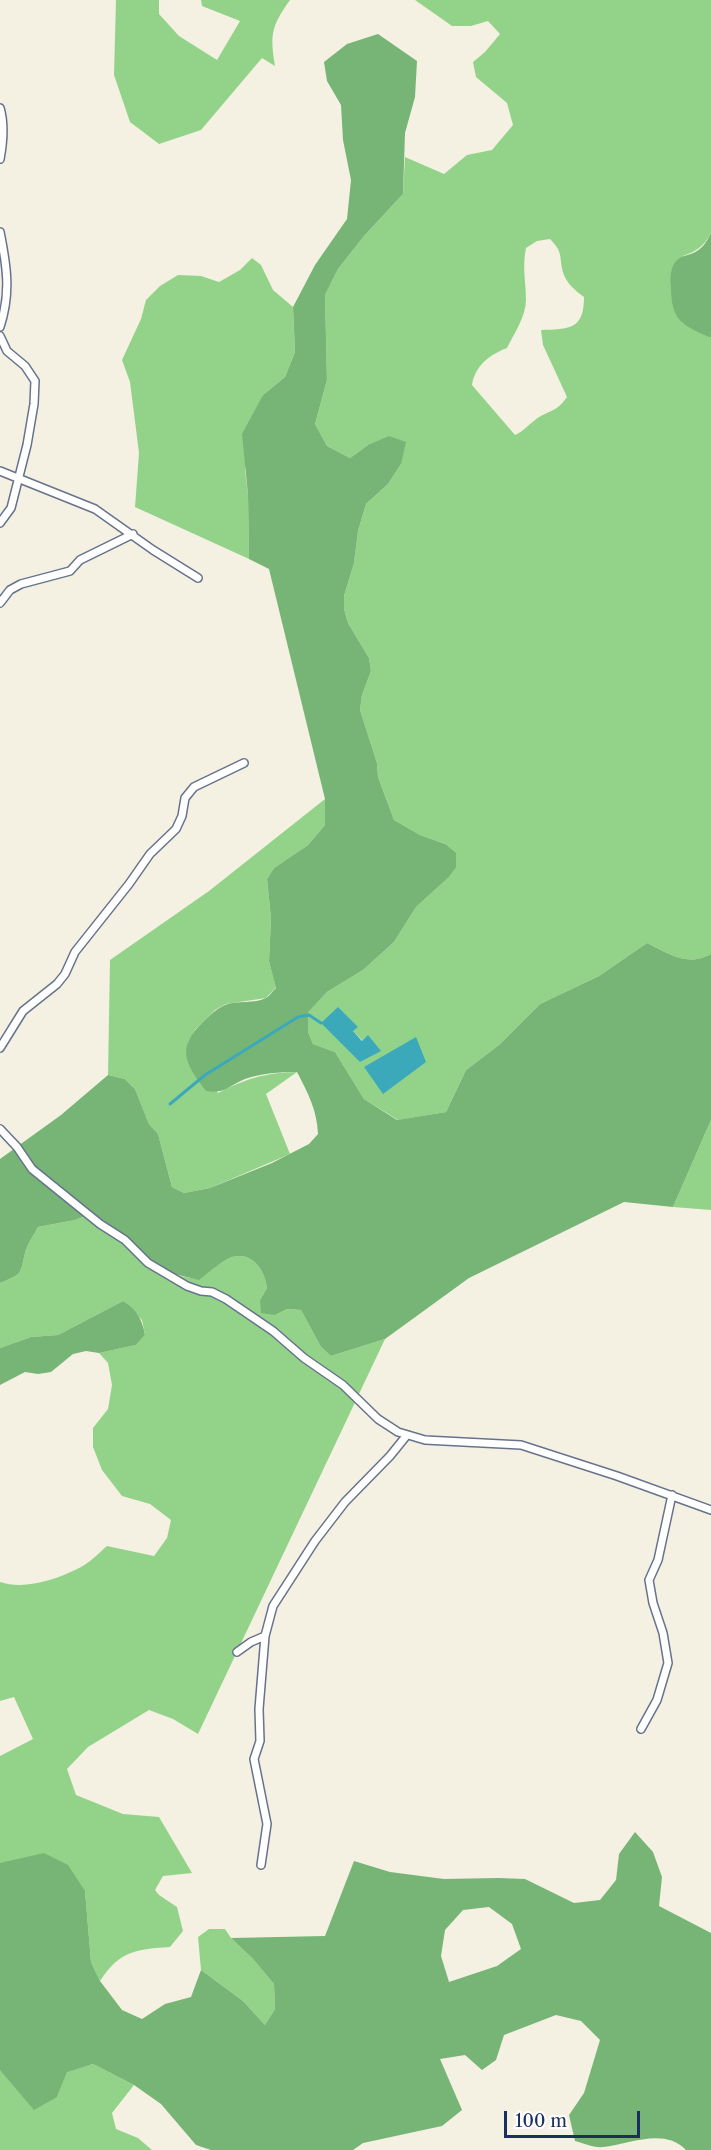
<!DOCTYPE html>
<html>
<head>
<meta charset="utf-8">
<style>
  body { margin:0 }
  #map { position:relative; width:711px; height:2150px; overflow:hidden; background:#f4f1e2; font-family:"Libre Caslon Text",serif }
  canvas { display:block }
  .scale { position:absolute; left:504px; top:2111px; width:136px; height:27px; box-sizing:border-box; border:3px solid #1b2f5e; border-top:0; padding-left:8px; font-size:18px; line-height:21px; white-space:nowrap; color:#1b2f5e; -webkit-text-stroke:4px #fff; paint-order:stroke }
</style>
</head>
<body>
<div id="map">
<canvas width="711" height="2150"></canvas>
<div class="scale">100 m</div>
</div>
<script>
const context = document.querySelector('canvas').getContext('2d');
context.lineJoin = 'round';
function paint(path, color) { context.fillStyle = color; context.fill(path, 'evenodd'); }
function trace(path, color, width, dash) { context.strokeStyle = color; context.lineWidth = width; context.lineCap = dash ? 'butt' : 'round'; context.setLineDash(dash || []); context.stroke(path); }
const green = new Path2D(`
  M116,0H159V14L179,36L217,60L240,21L202,6L201,0H290C271,27 270,34 275,66L262,58L201,130L159,144L130,122L114,75Z
  M415,0H711V233C704,246 697,251 683,256L709,337H711V954C687,967 669,954 647,943L599,976L540,1004L499,1045L466,1070L446,1112L398,1120L364,1099L335,1052L313,1044L308,1032V1011L327,992L363,970L394,942L416,907L448,878L445,844L420,835L394,820L378,777L377,763L360,710L362,695L371,671L369,658L348,623L344,609V596L354,563L358,531L366,504L388,484L401,464L368,445L350,458L327,446L315,424L327,380L325,295L338,269L364,236L403,194L405,157L444,174L467,155L492,150L513,125L507,103L476,77L473,62L485,52L500,34L488,21L471,26H452ZM550,239C565,254 558,258 564,275C568,285 576,291 584,297C584,330 569,329 541,330L543,345L567,397C556,413 548,410 535,420C527,426 524,431 515,435L472,385C475,366 489,355 507,348C514,334 526,316 526,300C526,282 522,267 526,248L537,241ZM321,1023L358,1027L352,1030L363,1041L368,1036L380,1051Z
  M252,258L261,265L273,290L293,307L295,352L285,377L263,395L245,470L248,495L249,559L135,507L139,453L130,382L122,360L141,319L146,300L160,286L178,275L201,276L219,282L240,270Z
  M325,799V825L308,845L274,868L267,879L271,919L269,961L276,987L266,998L226,1004L215,1010L195,1030L188,1042L218,1093C248,1078 264,1073 297,1072L266,1094L290,1154L210,1188L184,1193L172,1187L158,1134L149,1124L135,1089L125,1079L108,1075L110,960L209,891Z
  M711,1120V1210L673,1207Z
  M88,1215C111,1221 125,1243 143,1258C159,1271 179,1277 199,1279C207,1274 223,1260 232,1257C253,1251 265,1271 267,1288L260,1300L275,1315L287,1309L301,1310L321,1347L331,1356L385,1339L198,1734L173,1719L149,1710L88,1747L67,1769L76,1795L123,1814L159,1817L192,1873L163,1876L155,1890L159,1895L177,1907L183,1931L170,1947C137,1949 119,1951 100,1981L91,1962L85,1891L6,1863H0V1756L33,1739L14,1697L0,1701V1582C24,1590 55,1580 77,1569C88,1564 98,1554 107,1546L154,1556L167,1538L171,1520L150,1504L122,1496L102,1470L93,1447V1428L108,1409L112,1385L108,1363L99,1353L136,1345L145,1335L142,1320L123,1301L58,1335L31,1337L0,1348V1283C22,1274 20,1275 25,1253C27,1244 34,1235 38,1227L75,1220Z
  M209,1929H225L231,1938L253,1959L274,1984L275,2009L265,2025L243,2001L201,1970L198,1937Z
  M93,2064L134,2085L112,2113L116,2129L138,2138L152,2150H0V2070L57,2097L67,2071Z`);
const forest = new Path2D(`
  M378,34L417,61L415,97L405,133L403,194L364,236L338,269L325,295L327,380L315,424L327,446L350,458L368,445L389,436L406,442L401,464L388,484L366,504L358,531L354,563L344,596V609L348,623L369,658L371,671L362,695L360,710L377,763L378,777L394,820L420,835L445,844L456,853V867L448,878L416,907L394,942L363,970L327,992L308,1012V1032L313,1044L335,1052L364,1099L397,1120L446,1112L466,1070L499,1045L540,1004L599,976L647,943C669,954 687,967 711,954V1120L673,1207L624,1202L469,1278L385,1339L331,1356L321,1347L301,1310L287,1309L275,1315L261,1313L260,1300L267,1288C265,1271 253,1251 232,1257C223,1260 207,1274 199,1280L170,1273L145,1260L101,1219L88,1215L75,1220L38,1227C34,1235 27,1244 25,1253C20,1275 22,1274 0,1283V1159L61,1115L108,1075L125,1079L135,1089L149,1124L158,1134L172,1187L184,1193L210,1188L272,1163L309,1144L318,1134C317,1110 308,1093 297,1072C279,1072 262,1073 245,1079C228,1086 226,1094 206,1091C186,1064 175,1049 203,1022C209,1016 216,1009 225,1005C237,1000 255,1004 266,998C270,996 273,990 276,988L269,961L271,919L267,879L274,868L308,845L325,825V799L269,569L249,559L248,495L242,434L263,395L285,377L295,352L293,307L315,265L347,219L351,180L343,140L341,105L327,81L324,62L347,44Z
  M711,233V337H709C682,325 671,320 671,287C670,281 670,271 674,264C679,255 689,256 697,251C704,247 708,239 711,233Z
  M123,1301C137,1310 142,1319 145,1335L136,1345L99,1353L86,1351L73,1354L51,1372L38,1374L25,1372L0,1385V1348L31,1337L58,1335Z
  M635,1832L653,1852L662,1877L659,1906L711,1933V2150H686C665,2127 629,2144 603,2147C594,2148 583,2143 575,2141L569,2115L584,2093L600,2040L581,2021L556,2015L504,2035L496,2060L482,2070L465,2055L440,2059L462,2110L442,2126L363,2143L353,2150H211L196,2145L161,2104L134,2085L93,2064L67,2072L57,2097L34,2110L0,2070V1863L44,1853L68,1865L85,1891L91,1962L100,1981L122,2010L142,2019L165,2004L191,1997L201,1970L243,2001L265,2025L275,2009L274,1984L253,1959L231,1938L325,1936L354,1861L390,1872L444,1879L498,1878L525,1879L574,1903L600,1900L616,1880L619,1854ZM489,1907L512,1924L521,1949L497,1966L449,1982L441,1956L445,1930L463,1910Z`);
const water = new Path2D(`
  M338,1007L358,1027L353,1031L362,1041L368,1035L381,1051L360,1062L321,1023Z
  M416,1037L426,1062L383,1094L364,1067Z`);
const stream = new Path2D(`
  M170,1104L205,1075L298,1017L309,1015L321,1023`);
const street = new Path2D(`
  M0,108C5,125 3,143 0,159
  M0,232C7,267 11,293 0,327
  M0,336L7,351L25,366L35,381L34,404L27,445L11,508L0,523
  M0,471L95,509L153,550L198,578
  M0,603L10,590L21,584L70,571L80,560L133,534
  M0,1048L23,1011L57,984L65,974L75,952L129,884L150,854L176,829L182,816L185,798L194,787L244,763
  M0,1129L17,1147L32,1169L100,1224L125,1240L148,1263L187,1286L201,1291L212,1292L226,1299L273,1331L304,1358L343,1385L378,1419L398,1432L425,1440L521,1445L617,1476L711,1510
  M237,1652L251,1642L265,1636
  M641,1729L657,1700L668,1663L663,1633L653,1603L649,1580L658,1560L672,1495
  M261,1865L267,1824L254,1759L260,1741L259,1709L265,1636L273,1606L315,1541L345,1502L390,1456L407,1435`);
paint(green, '#93d389');
paint(forest, '#76b575');
paint(water, '#3ba9ba');
trace(stream, '#3ba9ba', 3);
trace(street, '#67738c', 10);
trace(street, '#fff', 7);
</script>
</body>
</html>
